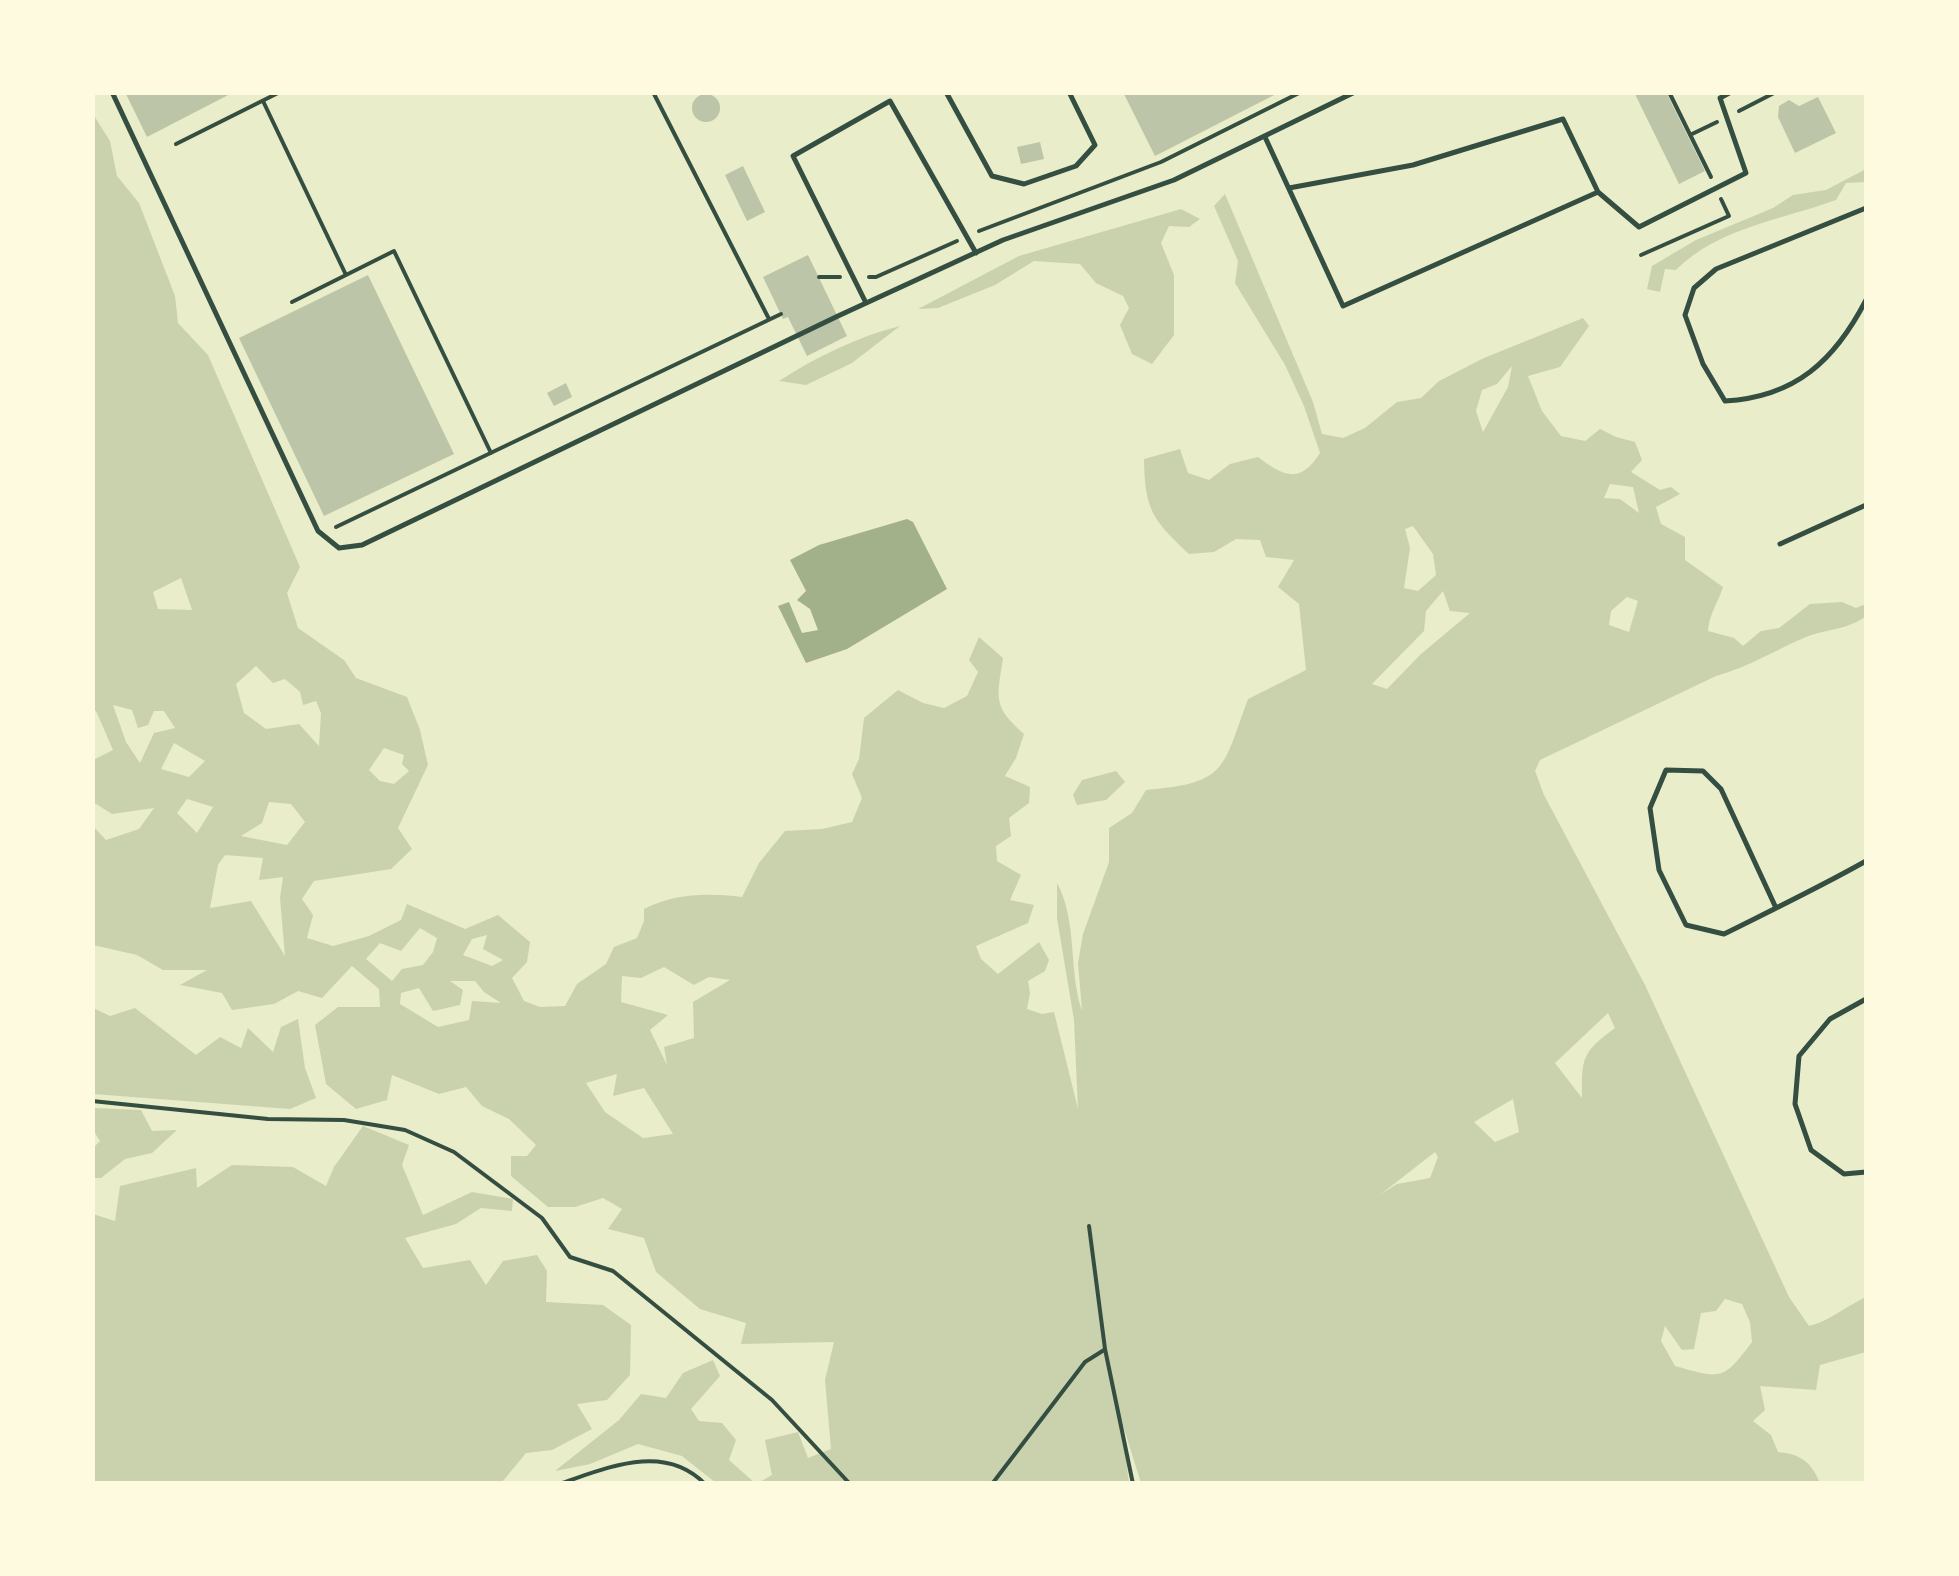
<!DOCTYPE html>
<html>
<head>
<meta charset="utf-8">
<style>
  body { margin:0 }
  #map { position:relative; width:1959px; height:1576px; overflow:hidden; background:#e9edc9; font-family:"Fira Sans Condensed",sans-serif }
  canvas { display:block }
  .frame { position:absolute; inset:0; border:95px solid #fefae0; pointer-events:none }
</style>
</head>
<body>
<div id="map">
<canvas width="1959" height="1576"></canvas>
<div class="frame"></div>
</div>
<script>
const context = document.querySelector('canvas').getContext('2d');
context.lineJoin = 'round';
function paint(path, color) { context.fillStyle = color; context.fill(path, 'evenodd'); }
function trace(path, color, width, dash) { context.strokeStyle = color; context.lineWidth = width; context.lineCap = dash ? 'butt' : 'round'; context.setLineDash(dash || []); context.stroke(path); }
const green = new Path2D(`
  M93,114L110,141L117,176L139,203L175,296L178,323L208,355L300,567L287,593L298,628L344,660L356,678L407,697L420,730L428,765L398,828L412,849L391,869L314,881L302,899L313,915L307,938L333,946L369,936L401,920L407,904L465,929L498,915L530,942L527,962L512,978L524,1001L540,1007L565,1006L577,984L606,964L614,947L637,938L644,921V909C676,893 707,893 742,897L759,863L785,831L822,829L852,822L862,798L852,774L859,759L864,718L898,690L923,703L944,708L967,696L978,672L969,660L979,637L1003,658C997,698 992,706 1024,734L1016,758L1005,776L1030,787L1029,803L1009,818L1011,836L996,846L997,861L1021,875L1010,900L1034,905L1028,923L976,946L981,959L998,974L1039,942L1049,960L1045,971L1028,981L1030,993L1027,1009L1042,1014L1054,1012L1078,1109L1074,1020L1057,918V883C1078,922 1068,970 1082,1011L1078,963L1083,934L1109,862V828L1132,813L1146,790C1228,783 1222,769 1248,699L1306,670L1299,604L1278,587L1294,560L1266,557L1260,540L1236,539L1214,552L1189,554C1152,519 1145,510 1144,459L1180,449L1188,473L1209,480L1230,464L1258,457C1283,476 1300,485 1320,453L1304,406L1285,365L1235,283L1238,261L1214,206L1225,194L1313,402L1322,434L1343,438L1365,428L1397,402L1421,398L1439,381L1484,358L1583,318L1589,326L1560,367L1528,376L1542,411L1561,436L1585,441L1600,429L1616,437L1635,442L1642,460L1631,472L1660,490L1671,487L1680,494L1656,507L1661,524L1685,537V560L1723,587C1718,603 1709,614 1708,631L1734,638L1743,646L1761,631L1779,628L1810,604L1842,602L1856,608L1866,604V616C1848,630 1826,629 1806,637C1775,650 1749,667 1716,676L1540,760L1535,771L1544,795L1645,985L1789,1297L1809,1326C1830,1321 1846,1306 1866,1297V1352L1820,1365L1816,1390L1760,1386L1765,1410L1753,1421L1771,1435L1778,1452C1801,1454 1811,1462 1820,1483H1141L1121,1419L1129,1483H758L772,1475L765,1440L798,1432L808,1458L831,1449L825,1380L834,1342L741,1344L746,1323L700,1309L656,1272L644,1238L608,1229L622,1209L603,1198L575,1207H548L511,1176V1156H527L536,1145L509,1119L482,1106L466,1087L439,1094L392,1075L387,1100L356,1109L326,1084L315,1025L338,1007H380L379,989L352,966L322,998L298,991L274,1004L232,1010L222,993L180,985L207,970H163L137,955L93,945L92,825L106,840L139,829L154,808L112,814L93,802V760L113,750L96,711L92,710ZM1512,366L1508,387L1483,432L1476,411L1482,390L1497,384ZM1610,484L1633,487L1639,513L1620,499L1604,498ZM1413,526L1433,554L1436,575L1418,591L1404,588L1410,548L1405,529ZM181,578L192,610L158,609L153,592ZM1443,591L1450,611L1470,613L1421,654L1387,689L1372,684L1424,631L1426,611ZM1627,597L1638,601L1629,632L1609,625L1611,611ZM256,666L273,683L285,679L300,692L303,705L316,701L321,713L319,746L299,724L266,729L244,713L236,684ZM113,705L132,710L138,728L148,725L154,711H164L175,728L154,733L140,763L126,742ZM174,743L205,761L189,777L161,769ZM384,748L404,755L402,764L409,771L394,784L380,781L369,770ZM187,799L213,807L197,833L177,813ZM269,802L291,804L305,822L287,845L241,836L262,823ZM225,855L263,858L259,880L283,877L280,898L285,956L251,901L210,908L218,865ZM420,928L437,938L433,952L423,965L402,969L392,981L366,959L380,943L401,951ZM487,935L483,949L503,960L492,966L463,955L472,939ZM664,967L694,985L709,977L730,980L693,1002L694,1038L664,1047L667,1065L650,1030L668,1015L621,1002L622,976L641,978ZM450,981H475L484,992L501,1003L472,1001L469,1020L438,1027L400,1004L401,993L419,988L433,1011L460,1005L463,990ZM1608,1013L1615,1028C1581,1053 1582,1058 1582,1098L1555,1063ZM617,1074L613,1096L644,1088L673,1134L643,1138L605,1112L586,1083ZM1513,1099L1519,1132L1495,1142L1474,1122ZM1435,1152L1438,1157L1430,1178L1397,1184L1381,1194ZM1725,1299L1742,1304L1750,1322L1752,1342C1723,1381 1721,1379 1675,1366L1661,1341L1665,1326L1682,1350L1694,1349L1701,1313L1716,1311Z
  M1866,169V182L1846,183L1836,200C1782,220 1719,227 1676,270L1665,269L1660,292L1647,289L1652,266L1696,240L1773,208L1793,195L1826,190Z
  M1181,209L1200,219L1189,227L1169,226L1161,243L1174,275V335L1152,364L1132,354L1120,325L1129,308L1123,296L1096,283L1080,264L1034,261L995,285L938,308L918,309L1019,256Z
  M900,326L852,363L806,385L779,381C816,357 857,337 900,326Z
  M1116,771L1125,782L1106,800L1077,805L1073,795L1082,780Z
  M93,1008L110,1016L135,1008L196,1055L220,1037L241,1048L248,1028L273,1052L281,1027L298,1019L305,1068L316,1098L290,1109L93,1094Z
  M93,1108L141,1110L152,1131L177,1130L152,1153L125,1159L101,1178H93V1148L100,1141L93,1130Z
  M363,1126L409,1145L402,1165L423,1215L472,1192L513,1199L512,1211L481,1208L456,1224L405,1238L423,1268L470,1260L486,1285L503,1261L537,1255L547,1271L546,1302L603,1305L631,1325L630,1375L607,1400L577,1404L592,1429L552,1450L526,1453L503,1481L505,1483H93L92,1310L95,1308L92,1305L93,1214L115,1221L120,1186L196,1168L197,1188L232,1165L293,1167L326,1186L334,1167Z
  M713,1360L720,1376L691,1409L699,1421L722,1423L736,1440L729,1460L755,1483H716L682,1456L638,1444L590,1464L555,1471L619,1420L641,1394L666,1398L683,1373Z`);
const water = new Path2D(`
  M907,519L913,522L947,589L847,649L806,663L778,606L789,602L802,633L818,630L810,609L797,600L806,591L790,560L819,545Z`);
const building = new Path2D(`
  M125,92H234L147,137Z
  M1123,92H1280L1155,156Z
  M1634,92H1666L1705,171L1679,184Z
  M692 108a14 14 0 1 1 28 0a14 14 0 1 1-28 0Z
  M1818,97L1836,133L1795,153L1778,117L1779,106L1789,100L1799,106Z
  M1040,142L1044,159L1021,164L1017,147Z
  M743,166L765,212L747,221L725,175Z
  M808,255L847,336L807,356L788,317L783,319L763,277Z
  M368,275L454,454L324,516L239,338Z
  M566,383L572,397L554,406L547,393Z`);
const path = new Path2D(`
  M653,92L769,319
  M1669,92L1711,177
  M263,101L346,275
  M1739,111L1776,92
  M1690,135L1717,122
  M176,144L280,92
  M979,231L1161,162L1301,92
  M1641,255L1729,216L1721,199
  M819,277H840
  M869,277H876L957,241
  M292,302L394,251L491,453
  M336,527L781,314
  M92,1101L268,1119L344,1120L405,1130L454,1152L542,1218L570,1257L613,1271L772,1400L850,1484
  M1089,1226L1105,1349L1133,1484
  M559,1484C607,1468 664,1442 705,1484
  M992,1484L1085,1362L1104,1350`);
const service = new Path2D(`
  M112,92L318,531L339,548L362,545L838,316L1003,240L1174,180L1355,92
  M946,92L992,176L1024,184L1076,166L1095,145L1069,92
  M1265,137L1343,306L1598,192L1639,227L1746,173L1720,98L1731,92
  M1289,188L1413,165L1563,119L1598,192
  M1866,208L1716,269L1694,288L1685,315L1703,364L1725,401C1796,397 1835,360 1866,300
  M866,303L793,156L890,101L976,253
  M1780,544L1866,505
  M1776,908L1721,789L1703,771L1666,770L1650,808L1659,870L1686,925L1724,934C1772,910 1820,887 1866,861
  M1866,999L1830,1019L1799,1056L1795,1104L1811,1150L1844,1174L1866,1172`);
paint(green, '#cad2ad');
paint(water, '#a3b18a');
paint(building, '#bcc5a7');
trace(path, '#344e41', 4);
trace(service, '#344e41', 5);
</script>
</body>
</html>
